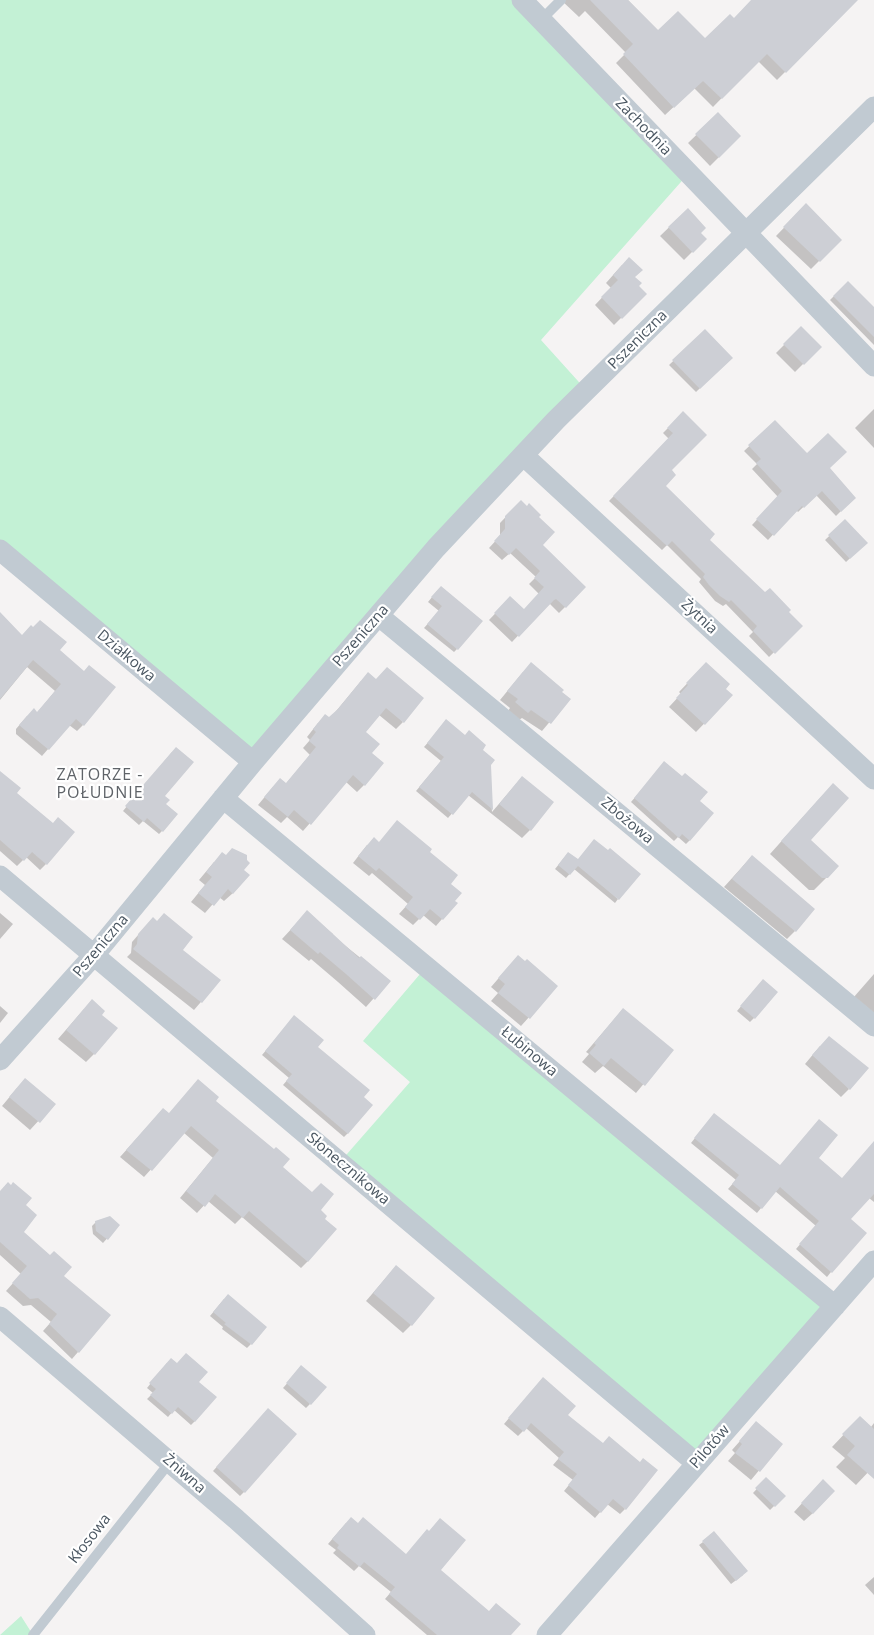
<!DOCTYPE html>
<html>
<head>
<meta charset="utf-8">
<style>
  body { margin:0 }
  canvas { display:block; background:#f5f3f3 }
</style>
</head>
<body>
<canvas width="874" height="1635"></canvas>
<script>
const context = document.querySelector('canvas').getContext('2d');
context.lineJoin = 'round';
function paint(path, color) { context.fillStyle = color; context.fill(path, 'evenodd'); }
function trace(path, color, width, dash) { context.strokeStyle = color; context.lineWidth = width; context.lineCap = dash ? 'butt' : 'round'; context.setLineDash(dash || []); context.stroke(path); }
function write(font, color, halo, rows, align = 'center') {
  context.font = font + ' "Open Sans",sans-serif'; context.lineWidth = 4.5; context.setLineDash([]); context.textBaseline = 'middle'; context.strokeStyle = halo; context.fillStyle = color; for (const [text, x, y, turn = 0] of rows) {
    context.save(); context.translate(x, y); context.rotate((+turn || 0) * Math.PI / 180); context.textAlign = isNaN(turn) ? turn : align; if (halo) context.strokeText(text, 0, 0); context.fillText(text, 0, 0); context.restore();
  }
}
const green = new Path2D(`
  M0,0H522L688,174L541,340L587,391L253,762L0,550Z
  M426,967L835,1306L696,1463L340,1162L410,1082L363,1041Z
  M21,1616L33,1635H0Z`);
const shadow = new Path2D(`
  M561,0H628L692,65L753,0H857L777,80L758,61L713,107L694,88L665,115L616,63L626,53L585,11L579,17Z
  M718,114L740,136L710,166L688,143Z
  M806,205L840,240L811,269L776,236Z
  M688,209L699,233L705,239L684,260L660,236Z
  M622,265L645,294L614,325L595,305L611,288L606,283Z
  M848,282L874,309V345L830,300Z
  M801,328L820,347L795,372L776,353Z
  M705,331L731,358L696,392L669,365Z
  M874,409V448L855,428Z
  M683,413L670,470L664,486L708,540L801,626L769,657L749,636L753,632L726,604L723,606L715,601L699,582L701,579L667,545L662,550L609,501L669,439L663,433Z
  M775,422L806,455L828,468L854,498L836,516L816,495L798,512L796,510L768,540L752,525L778,497L752,469L757,464L744,451Z
  M521,501L537,517L541,545L585,587L559,613L550,604L547,605L512,642L489,620L510,598L523,611L539,594L529,584L536,577L510,553L502,560L489,548L500,536V523Z
  M845,521L866,543L846,562L825,540Z
  M437,591L457,649L454,652L424,628L439,611L428,602Z
  M0,614L22,636L58,650L83,725L77,731L69,725L42,756L16,734V729L27,716L37,713L55,691L27,667L0,700Z
  M523,672L569,699L542,731L522,718L519,720L508,711L510,708L500,700Z
  M698,672L731,696L696,732L669,707L681,694L679,692Z
  M361,681L403,722L396,729L379,715L364,732L370,753L364,785L357,792L346,782L303,831L287,817L281,823L258,805L273,787L285,785L310,755L303,748L310,740L307,737L318,723L332,716Z
  M443,725L465,736L481,750L489,765L492,812L522,777L530,830L522,838L468,795L448,818L416,791L441,761L424,747Z
  M172,752L164,796L162,831L159,834L143,821L139,825L123,811Z
  M661,767L690,840L686,844L678,837L674,841L631,802Z
  M0,781L15,793L46,864L40,870L26,857L17,866L0,851Z
  M821,797L809,840L827,877L814,890H809L770,854Z
  M378,843L428,852L449,884L442,919L436,926L423,915L413,925L399,914L408,904L372,873L369,876L353,863L367,845Z
  M568,853L618,899L615,903L574,869L566,878L555,869Z
  M752,856L795,931L787,939L724,887Z
  M214,862L242,870L233,893L224,901L219,897L205,913L191,902L205,885L199,880Z
  M307,912L333,934L332,935L389,981L366,1007L338,982L311,959L309,961L282,939Z
  M0,913L13,924L0,939Z
  M157,922L181,950L219,981L194,1010L127,957L131,953L132,942L146,926Z
  M510,965L557,986L521,1026L491,1001L498,993L491,987Z
  M874,974V1016L853,998Z
  M759,985L754,1018L750,1022L737,1011Z
  M0,1006L8,1013L0,1023Z
  M84,1009L101,1015L94,1054L86,1062L58,1039Z
  M623,1009L672,1050L636,1093L603,1066L595,1073L582,1062L589,1054L586,1052Z
  M291,1021L362,1097L348,1133L344,1137L283,1085L289,1078L262,1055Z
  M820,1046L849,1089L841,1097L805,1064Z
  M17,1088L54,1104L30,1130L2,1106Z
  M214,1101L281,1167L319,1210L308,1261L301,1268L242,1217L235,1224L208,1201L197,1213L180,1198L213,1158L184,1133L144,1177L120,1157L163,1109L168,1114Z
  M710,1119L780,1166L817,1158L842,1179L874,1154V1202L869,1198L850,1219L831,1272L827,1277L796,1249L816,1226L775,1191L757,1213L728,1189L736,1180L691,1143Z
  M0,1192L24,1205L23,1233L62,1276L78,1352L72,1359L43,1331L51,1322L31,1305L23,1306L6,1291L21,1274L0,1255Z
  M96,1222L119,1225L103,1243L93,1234L92,1226Z
  M396,1266L411,1325L403,1333L366,1301Z
  M224,1299L251,1344L247,1348L222,1329L223,1327L210,1316Z
  M167,1363L197,1382L195,1421L191,1425L174,1410L168,1417L147,1399L153,1393L147,1388Z
  M298,1371L310,1404L306,1408L283,1388Z
  M538,1384L567,1415L625,1509L620,1514L607,1504L595,1518L564,1491L573,1480L553,1465L559,1458L526,1428L518,1436L504,1424Z
  M265,1414L244,1492L240,1496L213,1471Z
  M756,1423L781,1444L751,1480L728,1461L735,1453L732,1450Z
  M874,1423V1466L856,1485L836,1467L845,1458L832,1447L849,1429L871,1427Z
  M766,1479L784,1496L770,1510L753,1493Z
  M815,1489L813,1513L804,1521L794,1512Z
  M346,1523L406,1556L440,1570L489,1612L510,1635H427L385,1599L391,1592L359,1566L354,1571L333,1553L336,1550L328,1544Z
  M703,1542L743,1575L731,1584L699,1545Z
  M874,1577V1595L865,1585Z`);
const building = new Path2D(`
  M590,0H628L658,30L678,11L705,38L730,14L734,18L751,0H858L786,73L767,54L722,99L703,81L674,108L623,54L633,44Z
  M718,112L741,136L719,158L695,134Z
  M806,203L842,240L820,262L783,227Z
  M688,208L706,228L701,233L707,239L693,253L668,227Z
  M629,257L643,270L635,277L642,283L639,286L647,294L622,319L601,297L618,280L613,275Z
  M848,281L874,307V337L833,296Z
  M801,326L822,347L804,365L783,344Z
  M705,329L733,358L700,389L672,360Z
  M683,411L707,435L672,470L676,475L666,486L715,534L710,540L765,592L770,588L791,610L789,612L803,626L775,654L753,631L757,626L731,600L729,602L720,596L709,585L703,577L705,574L672,541L667,546L613,496L673,433L667,428Z
  M775,420L807,453L828,433L847,452L830,468L856,498L841,512L822,491L804,508L802,506L774,536L756,519L782,491L756,463L761,459L748,445Z
  M521,500L527,506L529,503L541,515L539,517L555,532L543,545L586,587L566,608L556,599L554,600L519,637L494,613L510,596L524,609L544,587L534,578L540,571L516,548L509,555L494,541L505,529V516Z
  M845,519L868,543L850,559L828,535Z
  M441,586L483,621L458,650L427,624L442,606L431,597Z
  M0,612L22,635L31,625L33,627L40,620L67,642L60,650L84,671L89,665L116,687L84,726L76,719L49,750L19,725L34,708L37,712L61,684L33,660L0,699Z
  M531,662L564,690L562,692L571,699L551,724L531,710L528,713L515,702L518,699L507,691Z
  M706,662L730,684L726,689L733,695L705,725L676,698L688,685L686,683Z
  M387,667L424,698L404,723L386,708L366,732L380,744L372,753L384,763L365,786L353,775L311,825L294,810L288,817L264,797L280,778L286,783L316,747L309,741L316,732L313,729L325,714L329,717L338,709L368,672L376,679Z
  M446,719L465,735L469,730L486,745L483,750L495,760L491,765L493,810L472,792L453,815L419,787L444,757L427,743Z
  M176,747L194,762L165,796L170,800L166,804L178,814L163,832L147,818L144,822L125,806Z
  M664,761L682,776L685,773L708,792L700,801L714,813L690,841L682,834L679,838L634,798Z
  M0,771L21,788L17,793L53,823L58,817L75,832L47,865L32,852L24,861L0,840Z
  M522,776L554,802L531,831L499,804Z
  M833,783L849,798L811,840L839,866L828,878H822L781,841Z
  M397,820L432,849L430,852L458,875L451,884L462,893L455,901L458,903L443,920L430,909L420,920L405,907L413,897L379,868L376,871L358,856L374,837L379,842Z
  M594,839L608,850L610,848L641,874L619,900L578,866L570,875L558,865L568,852L578,859Z
  M232,848L247,855V860L250,863L244,870L250,875L233,894L228,889L214,906L198,893L212,877L206,872L222,852L226,855Z
  M752,855L815,909L796,932L732,879Z
  M307,910L359,958L361,956L391,981L375,1000L346,974L320,952L318,954L290,930Z
  M164,913L193,937L183,950L221,980L202,1003L133,949L137,944L138,934L153,917L157,921Z
  M518,955L525,961L527,959L558,986L530,1019L498,993L505,984L498,978Z
  M763,979L778,992L755,1019L740,1006Z
  M92,999L105,1011L102,1015L118,1028L95,1055L66,1030Z
  M623,1008L674,1050L645,1086L611,1058L604,1066L589,1053L596,1045L594,1043Z
  M294,1015L324,1040L318,1047L370,1090L364,1097L373,1105L348,1134L286,1081L292,1074L265,1051Z
  M829,1036L869,1068L850,1090L812,1055Z
  M25,1078L56,1104L40,1123L9,1097Z
  M198,1079L219,1097L216,1101L274,1149L276,1147L290,1159L283,1167L312,1192L321,1183L334,1194L321,1210L327,1216L325,1219L337,1229L308,1262L249,1211L243,1218L215,1194L205,1207L186,1191L219,1150L191,1126L152,1171L126,1150L163,1108L169,1113Z
  M714,1113L780,1165L819,1119L838,1135L819,1158L842,1178L874,1141V1194L851,1219L867,1233L832,1273L799,1244L819,1221L780,1187L762,1209L732,1184L739,1175L694,1138Z
  M8,1182L11,1185L13,1182L32,1198L26,1205L37,1215L24,1232L50,1255L54,1251L72,1267L64,1276L111,1315L79,1353L49,1324L57,1314L38,1298L30,1299L12,1283L27,1266L0,1242V1191Z
  M110,1216L120,1225L108,1240L96,1231L95,1221Z
  M396,1265L435,1298L412,1326L373,1293Z
  M228,1294L267,1327L252,1345L224,1324L226,1323L213,1312Z
  M186,1353L208,1372L199,1382L217,1397L195,1422L178,1407L172,1414L150,1395L156,1389L149,1383L171,1358L177,1363Z
  M301,1365L327,1387L311,1405L286,1383Z
  M543,1377L576,1406L568,1415L603,1443L609,1436L640,1462L643,1458L658,1470L626,1510L613,1499L601,1513L568,1485L577,1474L558,1459L564,1452L531,1423L524,1432L508,1418Z
  M268,1408L297,1434L245,1493L216,1467Z
  M860,1416L874,1429V1479L847,1455L855,1446L842,1434Z
  M756,1421L783,1444L760,1472L735,1453L742,1444L739,1441Z
  M766,1477L786,1496L775,1507L755,1488Z
  M823,1479L835,1491L813,1514L801,1503Z
  M351,1517L358,1523L363,1517L406,1554L427,1529L429,1531L440,1518L466,1540L441,1570L489,1611L496,1603L521,1624L511,1635H437L389,1594L395,1587L364,1562L360,1567L337,1548L339,1545L332,1539Z
  M714,1531L748,1571L736,1581L702,1541Z`);
const service = new Path2D(`
  M541,20L561,0
  M33,1635L170,1462`);
const minor = new Path2D(`
  M522,0L874,366
  M523,455L874,779
  M0,550L253,762
  M379,616L874,1026
  M223,798L835,1306
  M0,876L696,1463
  M0,1060L94,955L253,762L436,548L556,420L874,107
  M0,1317L236,1519L365,1635
  M547,1635L874,1261`);
const streetNames = [
  ["Zachodnia",643,127,46],
  ["Pszeniczna",638,340,-45],
  ["Żytnia",699,617,43],
  ["Pszeniczna",361,636,-49],
  ["Działkowa",126,656,40],
  ["Zbożowa",627,821,40],
  ["Pszeniczna",101,946,-50],
  ["Łubinowa",529,1052,40],
  ["Słonecznikowa",348,1169,40],
  ["Pilotów",710,1447,-49],
  ["Żniwna",184,1474,41],
  ["Kłosowa",90,1539,-52]
];
const neighbourhoodNames = [
  ["ZATORZE -",100,775],
  ["POŁUDNIE",100,793]
];
paint(green, '#c3f1d5');
paint(shadow, '#0003');
paint(building, '#cdcfd5');
trace(service, '#c1cad2', 10);
trace(minor, '#c1cad2', 21);
write('15px', '#4a5661', '#fff', streetNames);
context.letterSpacing = '1px';
write('16px', '#5f6368', '#fff', neighbourhoodNames);
context.letterSpacing = '0px';
</script>
</body>
</html>
